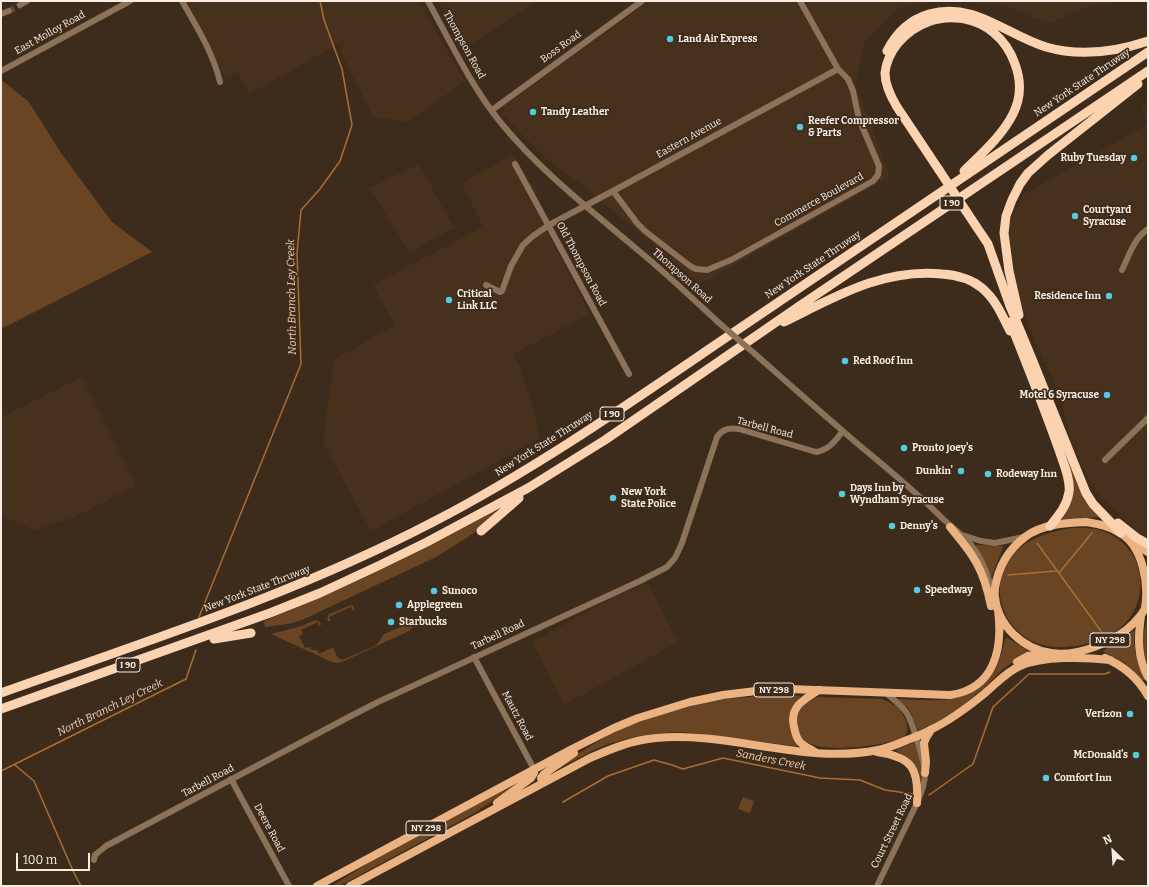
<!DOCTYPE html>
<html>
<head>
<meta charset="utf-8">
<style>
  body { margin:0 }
  #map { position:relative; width:1149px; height:887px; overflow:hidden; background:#3d2c1c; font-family:Bitter,serif }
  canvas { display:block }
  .frame { position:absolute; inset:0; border:2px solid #f9ede3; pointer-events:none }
  .north { position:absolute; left:1093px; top:831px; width:40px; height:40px; -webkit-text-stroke:3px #3d2c1c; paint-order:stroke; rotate:335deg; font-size:11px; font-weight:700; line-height:16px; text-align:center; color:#f9ede3 }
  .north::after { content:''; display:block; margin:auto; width:14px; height:18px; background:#f9ede3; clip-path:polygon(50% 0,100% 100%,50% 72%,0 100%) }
  .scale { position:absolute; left:16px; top:853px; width:74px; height:18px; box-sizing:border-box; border:2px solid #f9ede3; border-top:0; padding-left:5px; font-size:12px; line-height:14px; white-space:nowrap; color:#f9ede3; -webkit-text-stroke:3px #3d2c1c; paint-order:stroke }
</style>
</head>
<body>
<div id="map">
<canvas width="1149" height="887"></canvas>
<div class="frame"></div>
<div class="north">N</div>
<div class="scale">100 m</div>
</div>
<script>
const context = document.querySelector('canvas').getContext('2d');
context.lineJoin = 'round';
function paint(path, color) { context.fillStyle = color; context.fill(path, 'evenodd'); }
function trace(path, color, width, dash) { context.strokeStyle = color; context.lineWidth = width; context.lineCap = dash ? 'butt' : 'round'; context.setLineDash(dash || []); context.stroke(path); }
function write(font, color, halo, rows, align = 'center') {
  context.font = font + ' Bitter,serif'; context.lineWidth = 3.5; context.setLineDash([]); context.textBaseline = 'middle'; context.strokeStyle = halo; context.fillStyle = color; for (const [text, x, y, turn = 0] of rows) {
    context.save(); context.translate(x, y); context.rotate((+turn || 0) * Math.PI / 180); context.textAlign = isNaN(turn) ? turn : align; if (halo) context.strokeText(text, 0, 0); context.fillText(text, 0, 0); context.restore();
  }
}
const built = new Path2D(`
  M187,1H418L465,81L407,122L373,116L341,53L344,41L249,94L238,72L226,79Z
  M438,1H538L465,48Z
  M649,1H933L898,8L864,43L856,85L890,177L700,284L590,191L545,158L502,114L504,106Z
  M949,1H1121L1093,5L1049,23L1003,5Z
  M1148,102V124L1141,108Z
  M1148,124V538L1138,533L1096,492L1071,444L1061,396L1036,343L1013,284L1008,225L1023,195Z
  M513,155L538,193L529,197L590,314L513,354L520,367L533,407L540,438L371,531L323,442L334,360L395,325L373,285L483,227L462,183Z
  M419,164L454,228L409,252L370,188Z
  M82,377L136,485L75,517L35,530L1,515V417Z
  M648,583L678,642L564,705L532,642L616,596Z`);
const green = new Path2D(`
  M3,81L29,102L61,153L112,222L152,252L3,328L1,324V82Z
  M1062,445L1098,516L1099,517L1062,520C1065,513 1070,508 1072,500C1077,486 1066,460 1062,445Z
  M496,510L491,519L474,533L436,557L302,620L288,624L265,627L264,621C343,589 421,553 496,510Z
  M1072,528C1087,527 1100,528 1113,536C1143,552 1149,594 1128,620C1113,639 1084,647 1060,647C1005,648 978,581 1021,547C1036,535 1055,531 1072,528Z
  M977,545L1002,546L1003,547L992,576L990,575L987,566L976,548V546Z
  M352,605L354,607V610L353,611L351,607L329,617L331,621H328L327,619L329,614L348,606Z
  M1148,618V666C1142,652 1141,633 1148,618Z
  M316,620L320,622L321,625L319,626L318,622L301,630L303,634L299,636L305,648L309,647L312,650H317L319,654L333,647L337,657L342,660L375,646L379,642L384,634L415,621L416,624L409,631L344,661L337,663L332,662L271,634L298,627Z
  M1135,630C1133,647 1136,664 1145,679L1141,681C1136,674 1130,667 1123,662C1116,658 1109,656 1103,651Z
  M1006,637L1030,652L1029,653L1010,664L1002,670L982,690L957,710L933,724L918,731L909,709L897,699C928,700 966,706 988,679C991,675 995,671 997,666C1001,657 1003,646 1006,637Z
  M770,695L801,696C784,713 786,730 802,747L695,733L675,732L652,734L630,738L608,744L596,749L550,773L549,772L610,734L652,717L703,703L726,699Z
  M819,697L881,699C887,701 894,704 899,709C905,716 913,733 902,738C883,746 826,753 809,743C799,738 798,731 797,721C797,719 796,717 796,715C798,706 811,698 819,697Z
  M914,742C919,757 923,770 921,786L907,759L896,750Z
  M525,778V779L473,814L339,886H332L381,855Z
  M743,797L754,801L750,813L738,809Z`);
const stream = new Path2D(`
  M1037,543L1101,631
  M1059,573L1092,533
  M1008,575L1056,571
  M199,617L301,364L297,253L301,210L320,189L340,161L352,125L342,69L324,20L320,1
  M15,765L34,781L74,873L81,886
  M1,771L186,679L196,650
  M929,795L973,764L993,707L1029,674H1105L1110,672
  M563,802L608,776L654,760L672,765L683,769L723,758L820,778L860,780L885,790L913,794`);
const minorTunnel = new Path2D(`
  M9,11L20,5`);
const minor = new Path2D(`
  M182,1C197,27 213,53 220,82
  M428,1C451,43 471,86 501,123C541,172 591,210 639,251C667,274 692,298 718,322
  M20,5L27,1
  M1,14L9,11
  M1,71L130,1
  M492,110L642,1
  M515,164L629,374
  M613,191L637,223L645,231L690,266L696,269L707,270L731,260L873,181L878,175L879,166L859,119L853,91L848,79L838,69L800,1
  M1122,270C1129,256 1134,238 1148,229
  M486,285L500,292L502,291L511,266L523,245L533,236L549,225L613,191L838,69
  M755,354C790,385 824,415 859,445C887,468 915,491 941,517C951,527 964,535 972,546C983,560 988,576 993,593
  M1105,460L1148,418
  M962,535L981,541L995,543L1024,537
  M474,657L535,771
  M231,779L289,886
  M94,860L95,855L106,846L345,719L378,702L640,581L667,567L675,558L682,543L717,437C723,428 730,428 739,429L816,452C829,450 835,441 843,431
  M877,886L917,803C921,794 925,784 925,774C924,762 912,720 906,712C900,704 893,699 886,693`);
const major = new Path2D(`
  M1086,522C1098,524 1110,526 1120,533C1143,546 1149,584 1145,608C1143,614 1138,618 1134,623C1115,642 1078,657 1051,653C1023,649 998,626 995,597C994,594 995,591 995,588C998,568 1008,550 1025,537C1042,524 1065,523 1086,522Z
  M950,527C959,538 969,549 976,562C984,576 988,591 991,606
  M1135,544L1148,552
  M1141,616C1138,637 1137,657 1148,677
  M1105,658C1124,666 1138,678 1148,696
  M1017,662L1028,656L1046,653
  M815,752C810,749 804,746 800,742C796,738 795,732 794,727C789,707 804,699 819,690
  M877,752C912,757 919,768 917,803
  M925,773L926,762L924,743L926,738L931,730
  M542,783L541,778L544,774L574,753
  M497,803L531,778L534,773V770
  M317,886L572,749L614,728L638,718L690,702L723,695L756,691L789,689L950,695C995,689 1003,648 998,610
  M350,886L590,758C611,749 632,740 656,738C731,731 804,765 878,750C888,748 898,744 907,740C915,737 924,734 932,729C951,720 968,707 984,694C996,684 1006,672 1020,666C1043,656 1085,657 1110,660`);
const highway = new Path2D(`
  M887,51C896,33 909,20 929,14C974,1 1006,35 1046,47C1080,57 1115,52 1148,41
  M939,170L897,107C891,97 885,85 885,73C886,62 891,52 898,43C933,2 997,12 1015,64C1021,80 1021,98 1013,114C1002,136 981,154 964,171
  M966,211L988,244L1010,306L1032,359L1086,493L1093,504L1121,533
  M1019,315L1009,271L1004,233L1006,216L1012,200L1020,184L1028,173L1048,155L1138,84
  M784,322C835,297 883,268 942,274C957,275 970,278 982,288C996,300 1002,315 1010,331
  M1010,322C1027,365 1044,407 1059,450C1063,462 1071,480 1069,492C1067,506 1059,515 1050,526
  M1118,523L1137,538L1148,544
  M481,531L519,498
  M214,639L251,633
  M1,693C147,641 295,594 433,522C545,464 648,390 752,320C884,230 1016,141 1148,52
  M1,709L270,613L320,593L378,566L427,542L528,488L605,440L798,307L1148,71`);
const minorBridge = new Path2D(`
  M718,322L755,354`);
const highwayBridge = new Path2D(`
  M939,170L966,211`);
const markers = [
  [670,39,4,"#55cae0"],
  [533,112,4,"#55cae0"],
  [800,127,4,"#55cae0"],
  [1134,158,4,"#55cae0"],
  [1075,216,4,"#55cae0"],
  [1109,296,4,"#55cae0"],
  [449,300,4,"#55cae0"],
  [845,361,4,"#55cae0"],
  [1107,395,4,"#55cae0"],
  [904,448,4,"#55cae0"],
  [961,471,4,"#55cae0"],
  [988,474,4,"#55cae0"],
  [842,494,4,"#55cae0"],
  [613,498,4,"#55cae0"],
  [892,526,4,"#55cae0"],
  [917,590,4,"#55cae0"],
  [434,591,4,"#55cae0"],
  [399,605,4,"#55cae0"],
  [391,622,4,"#55cae0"],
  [1130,714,4,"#55cae0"],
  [1136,755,4,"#55cae0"],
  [1046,778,4,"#55cae0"]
];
const shields = [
  [952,203,24],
  [612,414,24],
  [1110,640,40],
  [128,665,24],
  [774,690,40],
  [426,828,40]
];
const shieldNames = [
  ["I 90",952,203],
  ["I 90",612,414],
  ["NY 298",1110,640],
  ["I 90",128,665],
  ["NY 298",774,690],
  ["NY 298",426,828]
];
const streetNames = [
  ["East Molloy Road",50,33,-29],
  ["Thompson Road",464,45,61],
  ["Boss Road",561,47,-36],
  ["New York State Thruway",1082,83,-34],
  ["Eastern Avenue",689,138,-29],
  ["Commerce Boulevard",819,200,-29],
  ["Old Thompson Road",581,264,62],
  ["New York State Thruway",813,265,-34],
  ["Thompson Road",682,276,42],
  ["Tarbell Road",765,428,15],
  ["New York State Thruway",544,444,-32],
  ["New York State Thruway",257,589,-21],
  ["Tarbell Road",498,635,-25],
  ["Mautz Road",517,716,62],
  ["Tarbell Road",208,781,-28],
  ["Deere Road",269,828,62],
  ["Court Street Road",892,831,-64]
];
const poiNames = [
  ["Land Air Express",678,39],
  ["Tandy Leather",541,112],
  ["Reefer Compressor",808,121],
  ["& Parts",808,133],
  ["Ruby Tuesday",1126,158,"right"],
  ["Courtyard",1083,210],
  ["Syracuse",1083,222],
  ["Critical",457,294],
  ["Link LLC",457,306],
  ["Residence Inn",1101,296,"right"],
  ["Red Roof Inn",853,361],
  ["Motel 6 Syracuse",1099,395,"right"],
  ["Pronto Joey's",912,448],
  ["Dunkin'",953,471,"right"],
  ["Rodeway Inn",996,474],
  ["Days Inn by",850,488],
  ["Wyndham Syracuse",850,500],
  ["New York",621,492],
  ["State Police",621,504],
  ["Denny's",900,526],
  ["Speedway",925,590],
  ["Sunoco",442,591],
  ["Applegreen",407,605],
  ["Starbucks",399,622],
  ["Verizon",1122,714,"right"],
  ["McDonald's",1128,755,"right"],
  ["Comfort Inn",1054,778]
];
const waterNames = [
  ["North Branch Ley Creek",292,297,-91],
  ["North Branch Ley Creek",110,708,-26],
  ["Sanders Creek",771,760,11]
];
paint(built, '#48311c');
paint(green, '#694523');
trace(stream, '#ab6e32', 1.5);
trace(minorTunnel, '#59493a', 6, [6, 3]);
trace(minor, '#8d725a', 6);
trace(major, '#ebb382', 8);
trace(highway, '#fcd3b1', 9);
trace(minorBridge, '#8d725a', 6);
trace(highwayBridge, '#fcd3b1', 9);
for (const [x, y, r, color] of markers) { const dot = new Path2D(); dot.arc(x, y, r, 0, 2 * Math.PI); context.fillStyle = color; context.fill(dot); trace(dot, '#3d2c1c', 1.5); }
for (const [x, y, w] of shields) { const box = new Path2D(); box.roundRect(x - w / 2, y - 7, w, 14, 3); context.fillStyle = '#3d2c1c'; context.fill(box); trace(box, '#f9ede3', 1); }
write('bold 9px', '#f9ede3', null, shieldNames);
write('10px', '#f9ede3', '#3d2c1c', streetNames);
write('bold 10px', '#f9ede3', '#3d2c1c', poiNames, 'left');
write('italic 11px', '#f3d0b3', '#3d2c1c', waterNames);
</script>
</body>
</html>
